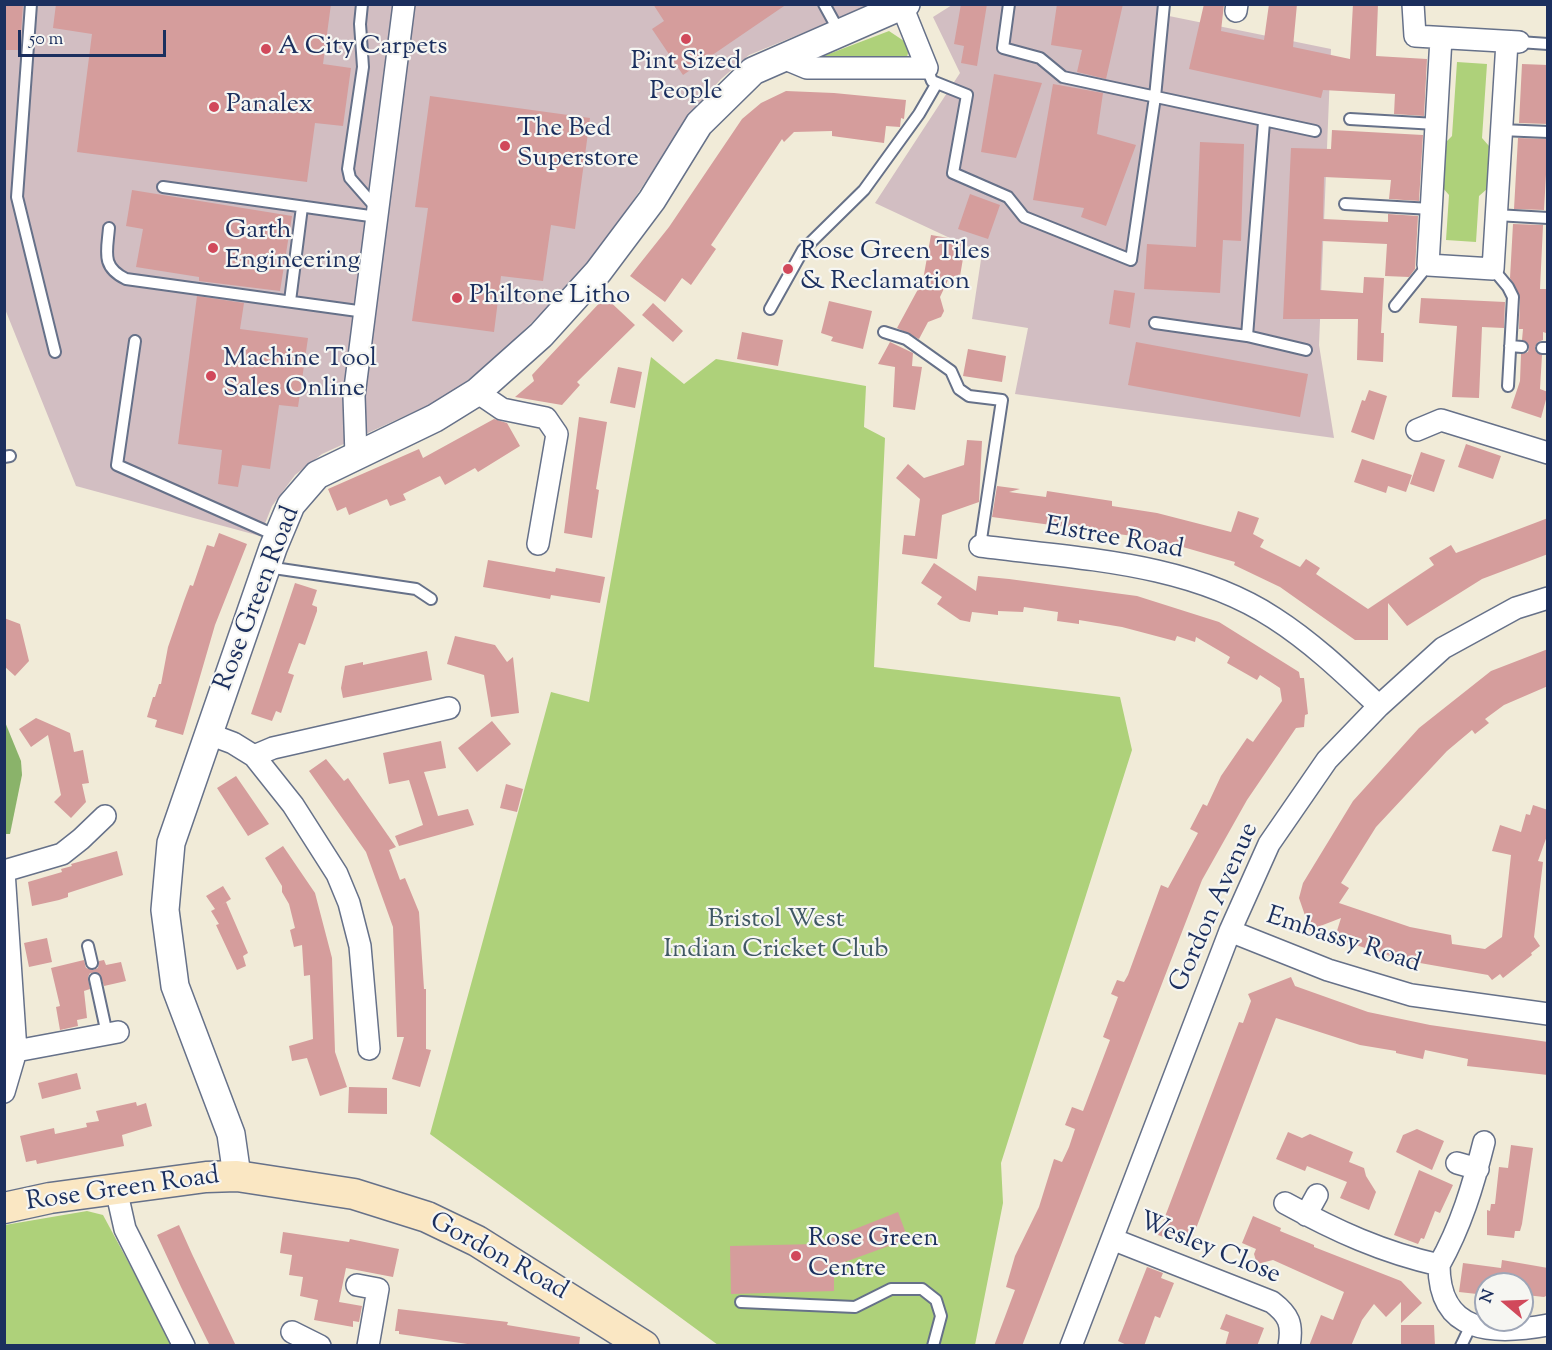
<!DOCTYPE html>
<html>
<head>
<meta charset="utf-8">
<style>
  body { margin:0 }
  #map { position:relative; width:1552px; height:1350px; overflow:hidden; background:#f1ebd8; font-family:"Sorts Mill Goudy",serif }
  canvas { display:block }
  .frame { position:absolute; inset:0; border:6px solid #1b2f5e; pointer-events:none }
  .north { position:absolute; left:1474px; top:1272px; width:60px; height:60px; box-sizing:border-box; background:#f6f6f2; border:2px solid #9ea6b7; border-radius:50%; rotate:289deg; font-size:16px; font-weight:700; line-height:24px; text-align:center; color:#1b2f5e }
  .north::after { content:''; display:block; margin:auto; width:21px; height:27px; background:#d1495b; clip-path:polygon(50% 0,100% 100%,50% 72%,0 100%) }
  .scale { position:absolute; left:18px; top:30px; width:148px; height:27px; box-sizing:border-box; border:3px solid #1b2f5e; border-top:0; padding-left:8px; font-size:18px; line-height:21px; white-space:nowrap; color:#1b2f5e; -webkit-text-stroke:4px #f6f6f2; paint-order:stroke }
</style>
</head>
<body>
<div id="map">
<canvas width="1552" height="1350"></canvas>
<div class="frame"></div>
<div class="north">N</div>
<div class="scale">50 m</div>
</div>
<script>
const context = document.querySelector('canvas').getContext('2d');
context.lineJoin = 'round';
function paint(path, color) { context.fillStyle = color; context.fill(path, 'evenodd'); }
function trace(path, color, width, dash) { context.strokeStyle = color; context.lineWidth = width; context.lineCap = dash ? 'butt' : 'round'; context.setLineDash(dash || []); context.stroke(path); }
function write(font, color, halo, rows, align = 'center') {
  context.font = font + ' "Sorts Mill Goudy",serif'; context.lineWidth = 4.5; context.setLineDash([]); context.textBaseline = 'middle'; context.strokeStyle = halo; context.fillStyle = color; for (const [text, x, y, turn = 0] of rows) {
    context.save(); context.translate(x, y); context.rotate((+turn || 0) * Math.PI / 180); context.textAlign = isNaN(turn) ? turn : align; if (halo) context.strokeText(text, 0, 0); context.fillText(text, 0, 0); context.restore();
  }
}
const industrial = new Path2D(`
  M4,5H871L749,55L721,79L693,110L599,252L549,306L489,364L444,398L322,454L295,475L272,506L260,536L76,486L5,309Z
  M952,5H1170L1169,16L1331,49L1319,345L1334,438L1015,394L1028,328L972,319L982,253L875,203L960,73L933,17Z`);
const green = new Path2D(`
  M889,31L910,45L906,61L825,60L821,57Z
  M1457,62L1487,64L1482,138L1489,146L1487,189L1479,196L1476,242L1446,240L1449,195L1442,187L1445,143L1452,136Z
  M651,357L684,384L716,359L866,386L864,427L885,438L874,667L1120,697L1132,750L1001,1163L1003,1203L975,1345H718L430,1134L551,692L589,702Z
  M87,1211L103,1215L173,1345L5,1346V1225Z`);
const forest = new Path2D(`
  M5,722L21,761L22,775L10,834H4Z`);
const building = new Path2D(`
  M4,4H23L20,50H4Z
  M56,4H331L323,64L351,68L343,126L315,123L307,182L77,152L92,34L53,28Z
  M653,4H787L683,75L652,29L664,21Z
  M961,4H987L977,66L961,63L964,46L954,44Z
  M1057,4H1123L1106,79L1077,72L1082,50L1051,45Z
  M1204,4H1224L1221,31L1264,40L1269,4H1297L1293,47L1350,59L1353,4H1378L1376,56L1427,59L1424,116L1394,114L1395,94L1323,90L1321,98L1189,69Z
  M1522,64L1548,65V124L1519,123Z
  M994,74L1042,83L1016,158L981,152Z
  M1053,84L1103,93L1097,134L1136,145L1106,226L1081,217L1084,208L1033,200Z
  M786,91L834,93L906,100L904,119L901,118L900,127L886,126L884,143L832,136V131L794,132L784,142L782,139L711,245L716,249L691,285L682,278L665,302L630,276L669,227L742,119L761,103Z
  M430,96L590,118L575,229L551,225L543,281L501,276L494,332L412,321L428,208L415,207Z
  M1332,130L1423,135L1419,201L1389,199L1391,180L1324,177L1323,219L1388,222V214L1418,216L1415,269L1409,277L1385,276L1387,244L1322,241L1320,290L1363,293L1364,277L1384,278L1381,333H1384L1383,362L1357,360L1358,319H1283L1291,148L1331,149Z
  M1518,138L1548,139L1544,210L1514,209Z
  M1200,142L1244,144L1241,241L1223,240L1220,293L1144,289L1147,244L1196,247Z
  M132,190L292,216L280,291L199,281V277L136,267L143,229L126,226Z
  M970,194L1000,205L988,239L958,229Z
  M1513,224L1543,225L1540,289H1548L1546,333L1543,332V340L1538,342L1535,347L1536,352L1542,355L1540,389L1548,392L1541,418L1511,408L1520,381L1521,354L1528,352L1529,347L1522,340L1523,329H1519L1520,297L1510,278Z
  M931,235L966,241L959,282L948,280L940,297L944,311L941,317L928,322L919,339L897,328L923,280Z
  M1114,290L1135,293L1130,328L1109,324Z
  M197,296L244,303L240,329L308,338L298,407L279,405L270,469L242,465L238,487L218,484L222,450L178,444Z
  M605,297L635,325L577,382L580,385L562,405L515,397L534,381L532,375Z
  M1421,298L1505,302L1504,328L1482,327L1479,398L1452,397L1457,326L1419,323Z
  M829,301L872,311L863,349L831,341L833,337L821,333Z
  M653,303L683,331L673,342L642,315Z
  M742,332L783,340L778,366L737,359Z
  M890,342L913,353L912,366L922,367L915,410L893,407L895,367L878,364Z
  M1136,342L1308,374L1300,417L1128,385Z
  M968,349L1006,356L1002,382L963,376Z
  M618,367L642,372L635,408L610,403Z
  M1369,390L1387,396L1374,440L1351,432L1362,400L1365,401Z
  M579,417L607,422L596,489L599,490L592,538L564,533Z
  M494,419L507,423L520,446L478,472L475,468L445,485L440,476L403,494L406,500L390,506L387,499L349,515L346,507L337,511L328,489L419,449L423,458Z
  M967,440L982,441L979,502L942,515L937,559L902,554L904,535L915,536L920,499L896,478L908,464L924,478L964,465Z
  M1466,444L1501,456L1493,479L1458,467Z
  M1421,452L1445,460L1434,492L1410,484Z
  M1362,459L1412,475L1406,492L1388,486L1386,493L1354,482Z
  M997,486L1020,489L1009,492L1046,497L1047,491L1112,501V506L1157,513L1231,532L1238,511L1259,518L1253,534L1264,540L1260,547L1300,567L1306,559L1320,568L1316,574L1368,609L1434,565L1429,558L1451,545L1456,553L1548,518V554L1482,579L1407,626L1388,603V640H1355L1280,587L1234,565L1235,562L1155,539L992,517Z
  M219,533L247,544L215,625L183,735L155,727L157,720L147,717L153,697H155L159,684H161L168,647L184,601L190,585L193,586L207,545L214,547Z
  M488,560L555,572L556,568L605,577L600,603L551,595L550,599L483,587Z
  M934,563L976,591L978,576L1009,579L1137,596L1219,622L1299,672L1300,678H1304L1308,714L1305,715L1304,727L1296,728L1247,800L1202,880L1022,1346H994L1015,1290L1006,1287L1015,1256L1039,1207L1054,1159L1062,1162L1069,1147L1075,1129L1065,1125L1072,1107L1083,1111L1110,1040L1103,1037L1118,997L1111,994L1117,980L1124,982L1128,975L1161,885L1168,888L1198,833L1190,829L1203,804L1207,806L1221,776L1247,738L1253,742L1282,701L1280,688L1260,675L1257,680L1227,663L1230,657L1196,637L1195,642L1177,636L1175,641L1122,627L1079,620V624L1057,621L1058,612L1024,607L1023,612L998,611V615L972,612L970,622L960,620L937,604L942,597L921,583Z
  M295,583L317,590L312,605L317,607V611L305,645L299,643L288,673L294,675L281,713L276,711L272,721L251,714Z
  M4,618L20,624L29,661L15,676L4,666Z
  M455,636L495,645L507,662L513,657L519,713L491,717L484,675L447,664Z
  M1548,649V686L1504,705L1485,719L1489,723L1475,734L1472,730L1447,751L1376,827L1341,883L1349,888L1339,903L1410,927L1451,935L1452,944L1485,949L1502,937L1511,855L1492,851L1500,825L1521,832L1526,814L1530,815L1533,805L1548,810V833L1538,861L1543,862L1534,937L1540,946L1531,953L1532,955L1503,978L1500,974L1492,980L1488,975L1403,960L1340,940L1342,936L1336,934L1341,918L1310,930L1299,898L1303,883L1353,801L1419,728L1491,671Z
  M427,651L432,680L343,698L341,688L345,666L363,662V665Z
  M36,718L70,733L74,752L83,750L89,783L82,784L86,802L71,818L54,802L61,795L48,735L31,747L19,729Z
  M492,721L511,744L477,772L458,748Z
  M441,741L446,768L424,772L438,816L468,809L474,825L399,846L395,836L423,825L409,780L389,784L383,753Z
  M326,759L344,781L348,778L396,847L389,850L400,880L405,878L419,912L424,989H426V1049L431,1050L420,1087L392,1079L404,1037H397L393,927L366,852L309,771Z
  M236,776L269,824L248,836L217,788Z
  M506,784L523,789L517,812L500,808Z
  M283,846L315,893L332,958L335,1052L347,1087L320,1096L307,1058L292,1061L289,1046L313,1039L310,975L304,976L302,945L294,947L290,930L295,928L289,904L282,892V886L265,858Z
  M117,851L123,875L68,893V897L59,900L32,906L28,882L62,872L61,869L72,866L71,864Z
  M223,886L231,899L218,907L226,902L248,953L243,956L246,966L237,970L216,925L219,924L211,911L215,909L206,896Z
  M47,938L52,962L29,967L24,943Z
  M84,960L86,968L93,970L98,968L99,961L104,960L106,965L121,962L126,981L104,986L100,974L90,973L88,977L90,989L84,991L87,1018L77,1020L78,1026L60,1030L56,1007L60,1006L51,968Z
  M1291,977L1295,986L1368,1012L1430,1025L1548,1042V1075L1467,1066L1468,1059L1425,1050L1423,1059L1396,1053V1051L1360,1045L1276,1018L1189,1247L1158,1235L1239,1022L1243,1023L1251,1001L1248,994Z
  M77,1073L81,1089L42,1099L38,1083Z
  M349,1087L387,1088V1114L348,1113Z
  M136,1102L137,1106L146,1103L152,1126L122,1135L124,1146L37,1164L36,1160L26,1162L20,1136L54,1128L55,1134L87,1127L86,1123L99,1121L96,1111Z
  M1417,1129L1444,1141L1432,1170L1396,1152L1403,1135Z
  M1288,1132L1302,1138L1310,1134L1353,1152L1349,1162L1364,1168L1366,1176L1376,1192L1369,1210L1340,1198L1347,1182L1307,1166L1305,1171L1276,1159Z
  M1511,1145L1533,1148L1522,1224L1520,1231H1515L1514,1238L1487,1235V1210L1490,1211L1491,1204H1495L1499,1167L1508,1168Z
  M1419,1170L1453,1185L1440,1213L1435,1211L1424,1239L1421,1238L1418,1244L1394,1235Z
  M898,1212L908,1239L834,1266V1291L731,1294L730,1246L817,1244Z
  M1253,1216L1281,1228L1280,1231L1314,1245V1247L1401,1281L1422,1303L1401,1323V1302L1386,1317L1374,1304L1362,1320L1351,1346H1309L1321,1315L1333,1320L1344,1292L1273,1260L1257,1264L1254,1254L1256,1249L1242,1243Z
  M179,1225L192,1254L236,1346H210L181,1287L157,1235Z
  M283,1232L349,1242L350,1239L399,1249L393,1277L346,1268L339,1302L362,1306L359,1322L353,1321V1327L314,1320L318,1300L300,1296L303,1277L289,1275L292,1255L280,1253Z
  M1502,1260L1548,1268V1295L1544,1297L1526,1295V1292H1522V1284H1486V1295L1459,1292L1463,1263L1501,1268Z
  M1147,1267L1163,1273L1161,1278L1174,1283L1160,1318L1155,1316L1144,1346H1129L1118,1341Z
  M398,1309L508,1322L507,1325L580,1337L579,1346H481L399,1334V1331H395Z
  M1226,1314L1264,1328L1257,1346H1225L1229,1332L1220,1329Z
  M1401,1325H1434L1435,1346H1401Z`);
const service = new Path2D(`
  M31,4L17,197L55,352
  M362,4L360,24L363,67L348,169L350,178L378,210
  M824,4L840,33
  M1009,4L1003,48L1040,58L1063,77L1315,131
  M1519,42L1548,44
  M927,68L932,81L967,95L953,173L1008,197L1024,217L1131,260L1155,97L1164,4
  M1350,119L1436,124
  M1501,130L1548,132
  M163,187L377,217
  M1345,204L1431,209
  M1496,215L1548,218
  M109,228C107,252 101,267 126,279L365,312
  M1493,269L1508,287L1513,297L1508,386
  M290,301L302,207
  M1395,306L1428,265
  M770,309L803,250L864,190L919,114L937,83
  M1155,323L1247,336L1306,350
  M884,332L906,339L951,371L959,389L969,396L1002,400L980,546
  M1247,336L1264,122
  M135,341L117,465L277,536
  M1510,346L1522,347
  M1542,348H1548
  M4,457L10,456
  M267,567L416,589L431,599
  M88,946L92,963
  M95,979L107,1034
  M741,1302L855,1307L891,1289H922L936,1300L941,1316L933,1346
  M1461,1346L1472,1323`);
const minor = new Path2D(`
  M1413,4L1415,36L1519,42
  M1236,11L1237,4
  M1441,38L1428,265L1493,269L1507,42
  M783,58L807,68H927L902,6
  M477,392L502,409L546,418L557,434L538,544
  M1417,430L1441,420L1548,453
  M356,456L354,396L404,4
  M980,546C1079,559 1188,562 1274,618C1313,643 1346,675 1379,706
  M209,734L233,743L254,756L293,805L337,874L349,903L360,946L369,1049
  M254,756L273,748L449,708
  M4,871L16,1051L4,1092
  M4,871L62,854L81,839L105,816
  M1230,931L1328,970L1411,995L1548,1014
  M16,1051L118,1032
  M1457,1163L1478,1169
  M116,1189L125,1229L184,1346
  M1285,1203C1336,1231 1382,1252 1439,1265C1439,1334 1493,1335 1548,1325
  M1306,1215L1317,1195
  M1112,1239L1272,1302C1289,1315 1293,1324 1289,1346
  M1439,1265C1461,1226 1473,1186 1484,1142
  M357,1285L378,1289L368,1346
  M292,1332L320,1346
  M1071,1346L1230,931L1269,844L1327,760L1379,706L1443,648L1516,608L1548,598`);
const tertiary = new Path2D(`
  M237,1176L231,1134L175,986L165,910L171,843L273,548L291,505L317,475L435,418L477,392L541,335L598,272L652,200L699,124L753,71L906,4`);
const secondary = new Path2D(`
  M4,1208L50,1198L206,1177L237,1176L354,1194L427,1217L477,1241L644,1346`);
const markers = [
  [686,39,6,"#d1495b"],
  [266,49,6,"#d1495b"],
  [214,107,6,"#d1495b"],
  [505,146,6,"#d1495b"],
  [213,248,6,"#d1495b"],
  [788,269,6,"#d1495b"],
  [457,298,6,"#d1495b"],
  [211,376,6,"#d1495b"],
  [796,1256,6,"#d1495b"]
];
const poiNames = [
  ["A City Carpets",278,49],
  ["Pint Sized",686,64,"center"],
  ["People",686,94,"center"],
  ["Panalex",226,107],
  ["The Bed",517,131],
  ["Superstore",517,161],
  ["Garth",225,233],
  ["Engineering",225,263],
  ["Rose Green Tiles",800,254],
  ["& Reclamation",800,284],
  ["Philtone Litho",469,298],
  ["Machine Tool",223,361],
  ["Sales Online",223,391],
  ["Rose Green",808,1241],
  ["Centre",808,1271]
];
const streetNames = [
  ["Elstree Road",1114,540,10],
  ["Rose Green Road",259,599,-69],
  ["Gordon Avenue",1216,908,-66],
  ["Embassy Road",1343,942,18],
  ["Rose Green Road",123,1191,-8],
  ["Wesley Close",1209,1250,22],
  ["Gordon Road",498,1258,29]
];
const parkNames = [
  ["Bristol West",776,922],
  ["Indian Cricket Club",776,952]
];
paint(industrial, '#d2bec2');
paint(green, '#aed17a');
paint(forest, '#8ab36a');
paint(building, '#d59d9c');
trace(service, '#667189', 14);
trace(minor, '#667189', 24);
trace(tertiary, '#667189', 30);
trace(secondary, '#667189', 33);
trace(service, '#fff', 10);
trace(minor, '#fff', 21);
trace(tertiary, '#fff', 27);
trace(secondary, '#fae7c3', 30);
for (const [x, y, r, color] of markers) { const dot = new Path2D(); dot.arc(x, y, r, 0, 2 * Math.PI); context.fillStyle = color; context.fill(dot); trace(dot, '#f6f6f2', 2); }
write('26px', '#1b2f5e', '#f6f6f2', poiNames, 'left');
write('26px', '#1b2f5e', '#f6f6f2', streetNames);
write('26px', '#405865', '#f6f6f2', parkNames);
</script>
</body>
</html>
